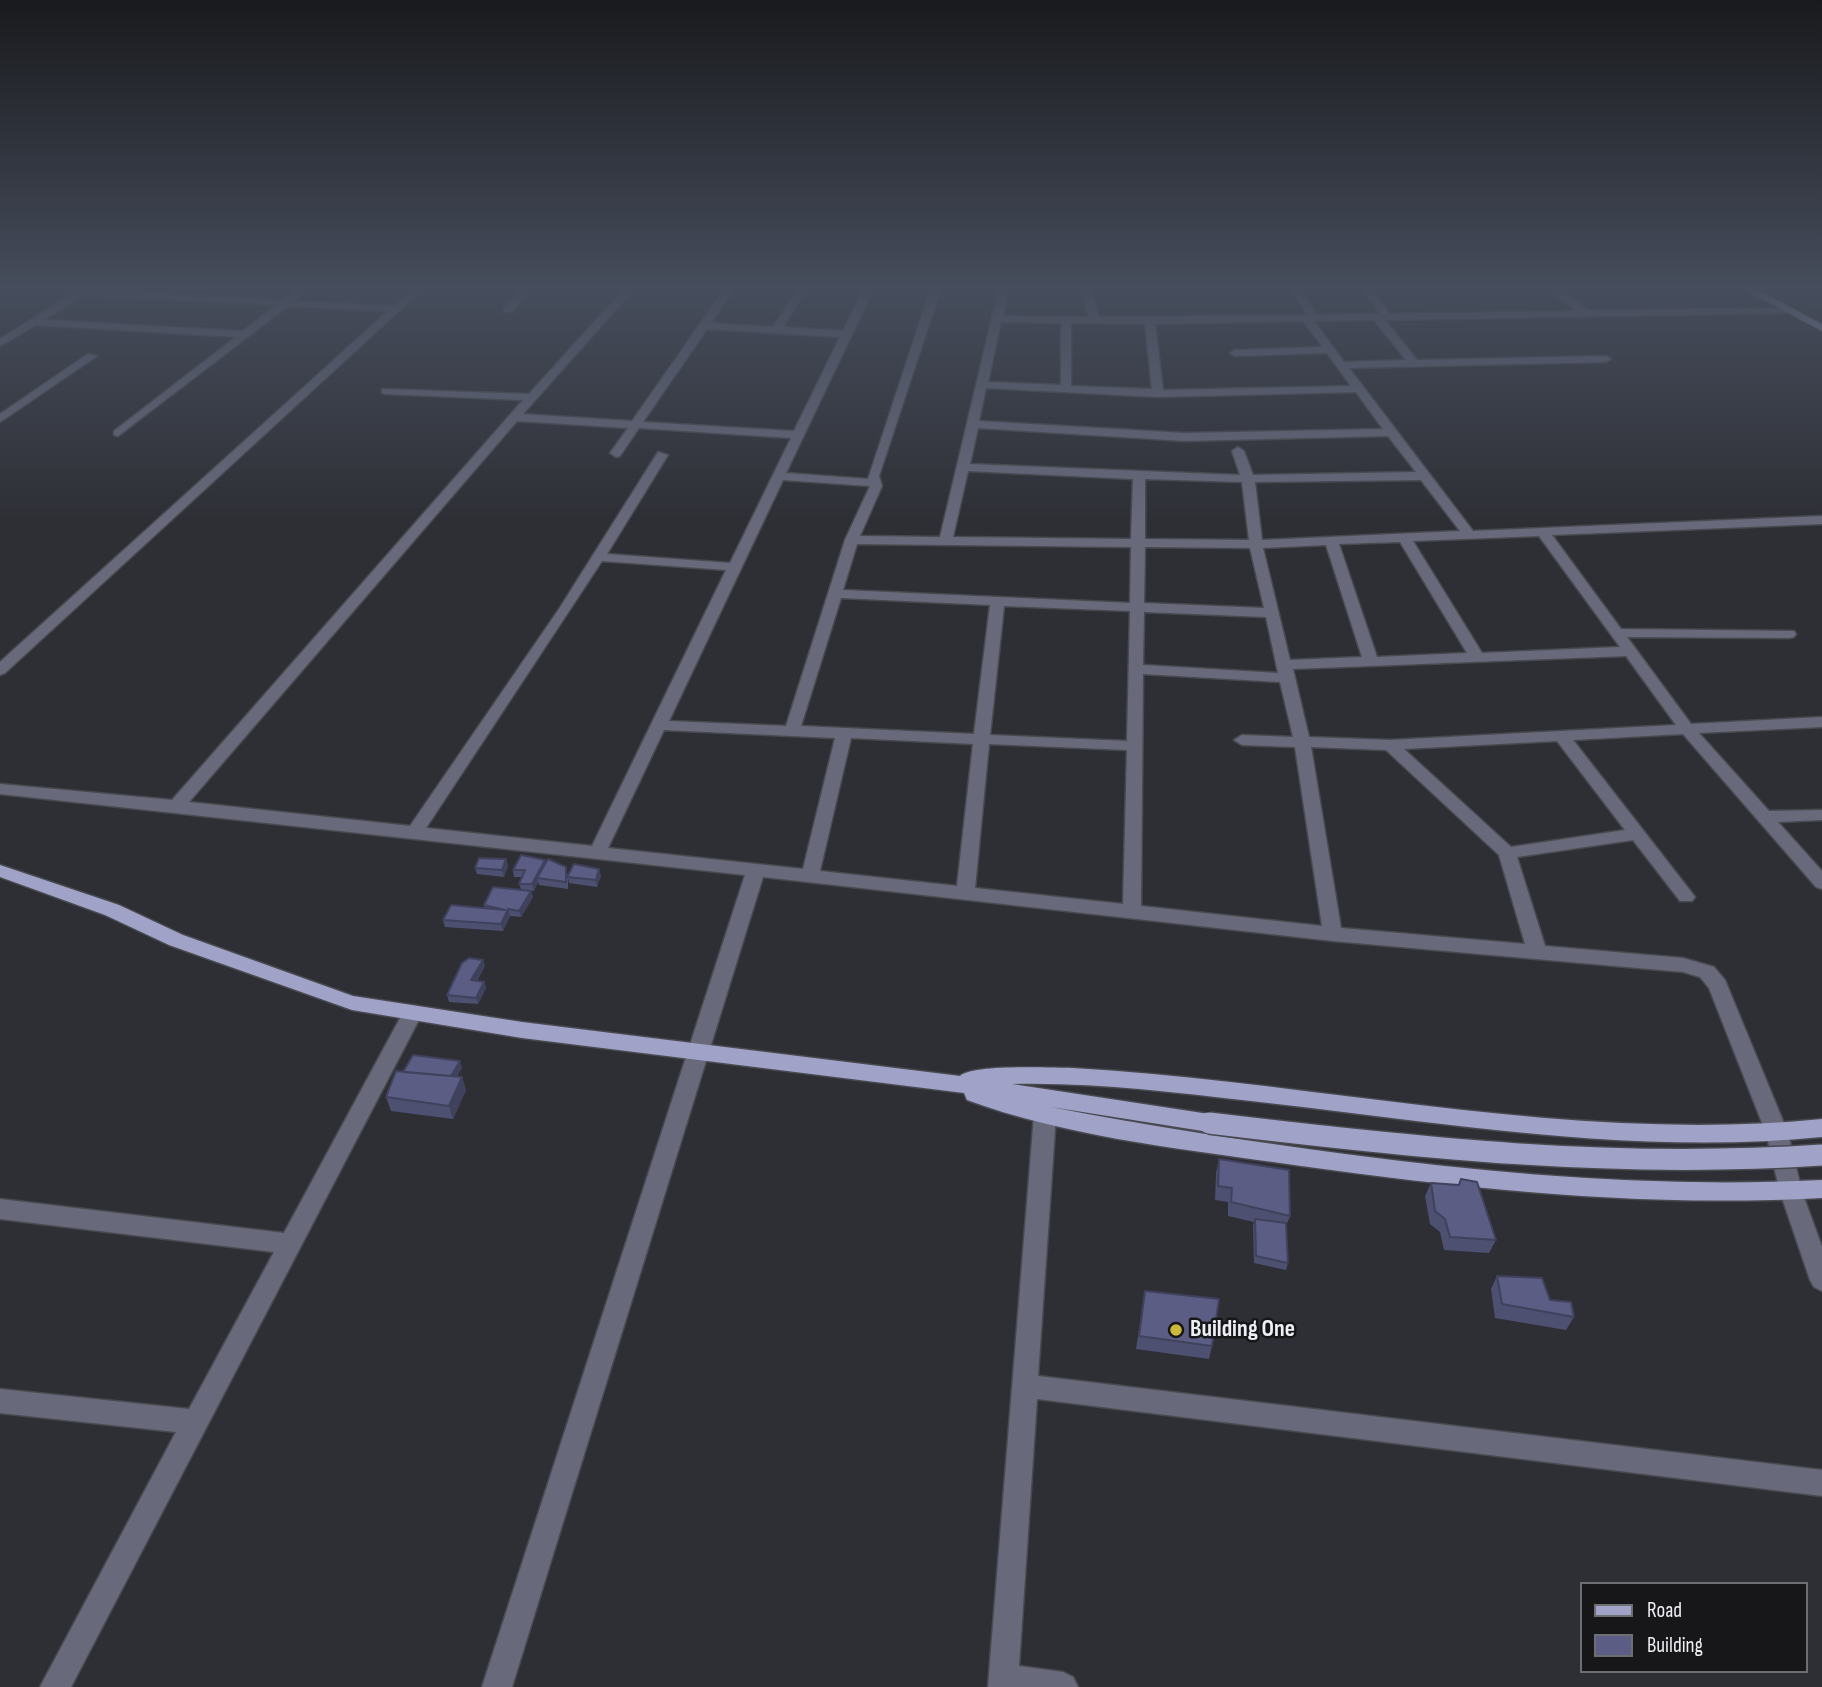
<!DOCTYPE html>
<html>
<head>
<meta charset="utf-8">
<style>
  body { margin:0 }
  #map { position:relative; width:1822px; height:1687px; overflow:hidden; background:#2e2f35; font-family:"Sofia Sans Condensed",sans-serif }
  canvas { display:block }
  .legend { position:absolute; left:1580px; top:1582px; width:228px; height:91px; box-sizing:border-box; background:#17171a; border:2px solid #6d6e71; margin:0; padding:9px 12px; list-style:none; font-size:21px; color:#eff0f4 }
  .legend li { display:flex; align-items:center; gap:14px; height:35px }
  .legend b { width:35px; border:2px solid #6d6e71 }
</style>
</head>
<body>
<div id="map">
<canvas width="1822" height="1687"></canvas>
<ul class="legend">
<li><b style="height:9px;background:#a0a3c7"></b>Road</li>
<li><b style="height:19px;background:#5b5d84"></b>Building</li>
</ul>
</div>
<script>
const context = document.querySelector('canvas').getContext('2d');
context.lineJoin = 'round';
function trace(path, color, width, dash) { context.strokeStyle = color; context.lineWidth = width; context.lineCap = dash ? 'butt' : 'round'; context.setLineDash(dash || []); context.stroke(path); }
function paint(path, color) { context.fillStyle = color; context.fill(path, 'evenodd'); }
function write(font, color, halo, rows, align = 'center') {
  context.font = font + ' "Sofia Sans Condensed",sans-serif'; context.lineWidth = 5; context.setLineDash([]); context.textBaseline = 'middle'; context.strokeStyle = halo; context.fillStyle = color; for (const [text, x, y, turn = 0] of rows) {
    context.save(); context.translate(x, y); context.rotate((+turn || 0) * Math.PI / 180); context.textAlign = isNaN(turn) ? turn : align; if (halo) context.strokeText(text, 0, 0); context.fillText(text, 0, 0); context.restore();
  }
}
const minor = new Path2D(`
  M81,288L283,300L298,288H309L295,301L395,306L414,288H424L5,673L0,675V662L388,311L288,306L118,436L114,435V431L236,337L36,325L0,346V339ZM84,295L276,305L243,331L44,320Z
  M522,288H532L512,312H504V308Z
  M625,288H635L523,414L632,421L725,288H734L711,323L773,327L798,288H807L783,327L843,331L864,288H874L786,473L868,479L931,288H941L879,476L882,486L860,536L940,537L999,288H1009L1003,316L1089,317L1081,288H1091L1099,317L1307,315L1291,288H1300L1317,315L1380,314L1362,288H1371L1390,314L1575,311L1548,288H1559L1587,310L1790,308L1791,310L1786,313L1385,320L1417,360L1606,356L1611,359L1606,362L1349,368L1473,531L1822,516V524L1552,535L1621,629L1794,631L1796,634L1794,637L1789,638L1627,637L1691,724L1822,717V727L1699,733L1769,811L1822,810V820L1778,822L1822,871V889L1816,887L1683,734L1573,740L1692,893L1695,897L1692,901H1680L1633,840L1517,857L1545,946L1683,958L1714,967L1725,980L1788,1133L1802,1192L1822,1247V1291L1814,1287L1810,1280L1780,1192L1766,1133L1709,988L1700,977L1683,972L1333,941L763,877L512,1687H482L745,875L0,794V784L172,800L523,400L386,394L382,393V389L529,394ZM1374,320L1406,360L1344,362L1314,321ZM1303,321L1323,347L1235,350L1230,353L1235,356L1327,353L1351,386L1163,390L1155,324ZM1001,322L1061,323V385L988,382ZM1071,323L1145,324L1152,389L1071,386ZM707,329L840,337L794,431L643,422ZM986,388L1158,397L1356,392L1383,429L1185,433L979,421ZM517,421L628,428L610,453L616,457L620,456L639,428L791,438L730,563L607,554L668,455L658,452L559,609L410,826L189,802ZM978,428L1185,441L1388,436L1416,472L1253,475L1244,451L1238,447L1232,451L1240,475L970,464ZM968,471L1133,479L1131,539L953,537ZM1145,479L1242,482L1249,540L1145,539ZM783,480L870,486L845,540L786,726L669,721ZM1421,480L1460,531L1262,540L1255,482ZM1539,536L1620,647L1482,653L1413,541ZM1400,542L1467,653L1377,657L1339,544ZM857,544L1131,547L1130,603L843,590ZM1326,545L1362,657L1290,660L1263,548ZM1145,547L1250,548L1264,608L1144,603ZM602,561L726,570L592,846L426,828ZM841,598L990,605L974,734L801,726ZM1004,606L1130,611L1127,741L990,735ZM1144,612L1266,617L1278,673L1143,665ZM1626,656L1676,725L1390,740L1309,737L1293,669ZM1143,674L1280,682L1293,737L1242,735L1234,740L1242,745L1295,747L1322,926L1141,906ZM664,730L835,738L803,869L608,848ZM851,738L973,744L957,886L820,871ZM1557,741L1625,830L1511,847L1404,749ZM989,744L1127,750L1123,904L975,888ZM1311,747L1386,750L1499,855L1525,944L1341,928Z
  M88,354L97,356L0,422V414Z
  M412,1007L419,1009L422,1014L71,1687H40L176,1432L0,1413V1389L189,1409L274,1252L0,1219V1199L284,1233L405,1009Z
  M1045,1106L1053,1109L1056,1115L1038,1376L1822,1470V1496L1037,1399L1019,1666L1063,1672L1073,1677L1078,1687H988L1034,1115L1037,1109Z`);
const primary = new Path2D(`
  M1742,288H1754L1822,324V331Z
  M0,865L119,905L183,935L353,996L522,1022L960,1076C973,1064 1051,1068 1072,1068C1320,1082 1573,1144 1822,1119V1137C1632,1156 1439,1122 1251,1101C1171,1092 1092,1082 1012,1084L1209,1114L1217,1117L1220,1123L1217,1129L1209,1132L1051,1107C1148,1126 1247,1141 1345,1154C1504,1175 1662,1188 1822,1180V1198C1637,1208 1456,1188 1273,1162C1172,1148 1062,1135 967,1100L964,1093L522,1038L352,1010L169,945L105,915L0,877Z`);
const primaryBridge = new Path2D(`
  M1209,1123C1417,1148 1612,1169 1822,1155`);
const wall = new Path2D(`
  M506,859L508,866L504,877L477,874L475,868Z
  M545,860V863L568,874V876L599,869L601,876L597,887L569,883L568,878V889L539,885L538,882L534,891H531L533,897L521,917L510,916L503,931L445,927L443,920L485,908L484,905L521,889L519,884L522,877H514L513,870Z
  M485,966L477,981L484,982L486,988L478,1004L449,1002L447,995Z
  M462,1068L457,1076L462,1077L466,1090L453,1119L391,1111L386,1097L403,1072Z
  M1219,1159L1290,1216L1286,1226L1288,1263L1286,1270L1254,1263L1253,1226L1254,1222L1228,1216V1202L1215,1200L1216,1173Z
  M1431,1183L1496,1240L1489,1253L1444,1250L1440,1232L1430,1224L1425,1196Z
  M1497,1276L1550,1300L1574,1317L1566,1330L1495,1318L1491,1289Z
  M1145,1291L1212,1346L1209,1359L1136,1349Z`);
const shadedWall = new Path2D(`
  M506,859L508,866L504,877L502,870Z
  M545,860L546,867L537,878L538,882L534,891L532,884Z
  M599,869L601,876L597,887L596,880Z
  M531,891L533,897L521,917L519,911Z
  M508,909L510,916L503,931L501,924Z
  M483,960L485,966L473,987L471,980Z
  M484,982L486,988L478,1004L476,998Z
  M460,1061L462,1068L450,1087L448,1080Z
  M462,1077L466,1090L453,1119L449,1106Z`);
const building = new Path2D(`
  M521,855L545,860L532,884H519L525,870H513Z
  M479,858L506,859L502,870L475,868Z
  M548,859L566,867V882L537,878Z
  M574,864L599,869L596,880L567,877Z
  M493,887L531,891L519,911L508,909L501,924L443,920L451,905L505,910L484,905Z
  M469,958L483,960L471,980L484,982L476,998L447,995L462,963Z
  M413,1055L460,1061L451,1076L403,1072Z
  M396,1071L462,1077L449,1106L386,1097Z
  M1219,1159L1289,1170L1290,1216L1231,1202L1232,1188L1218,1186Z
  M1461,1179L1477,1182L1496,1240L1450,1237L1445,1219L1435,1211L1431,1183L1459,1185Z
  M1255,1219L1286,1223L1288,1263L1256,1256Z
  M1497,1276L1542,1278L1550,1300L1571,1302L1574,1317L1502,1304Z
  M1145,1291L1219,1299L1212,1346L1139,1336Z`);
const markers = [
  [1176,1330,7,"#ccb939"]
];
const nearPoinames = [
  ["Building One",1190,1330]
];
trace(minor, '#494a50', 3);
trace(primary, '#494a50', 3);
paint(minor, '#686a7b');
paint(primary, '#a0a3c7');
trace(primaryBridge, '#494a50', 24, []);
trace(primaryBridge, '#a0a3c7', 21);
paint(wall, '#4e5072');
paint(shadedWall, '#40415c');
paint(building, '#5b5d84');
trace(building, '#40415c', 2);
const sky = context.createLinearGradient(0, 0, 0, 525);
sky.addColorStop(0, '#191a1d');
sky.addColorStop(0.55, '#464d5c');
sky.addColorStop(1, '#464d5c00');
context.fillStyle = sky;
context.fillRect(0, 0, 1822, 525);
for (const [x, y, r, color] of markers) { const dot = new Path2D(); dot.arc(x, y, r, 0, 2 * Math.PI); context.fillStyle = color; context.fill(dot); trace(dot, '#17171a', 2.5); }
write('bold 24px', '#eff0f4', '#17171a', nearPoinames, 'left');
</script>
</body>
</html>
